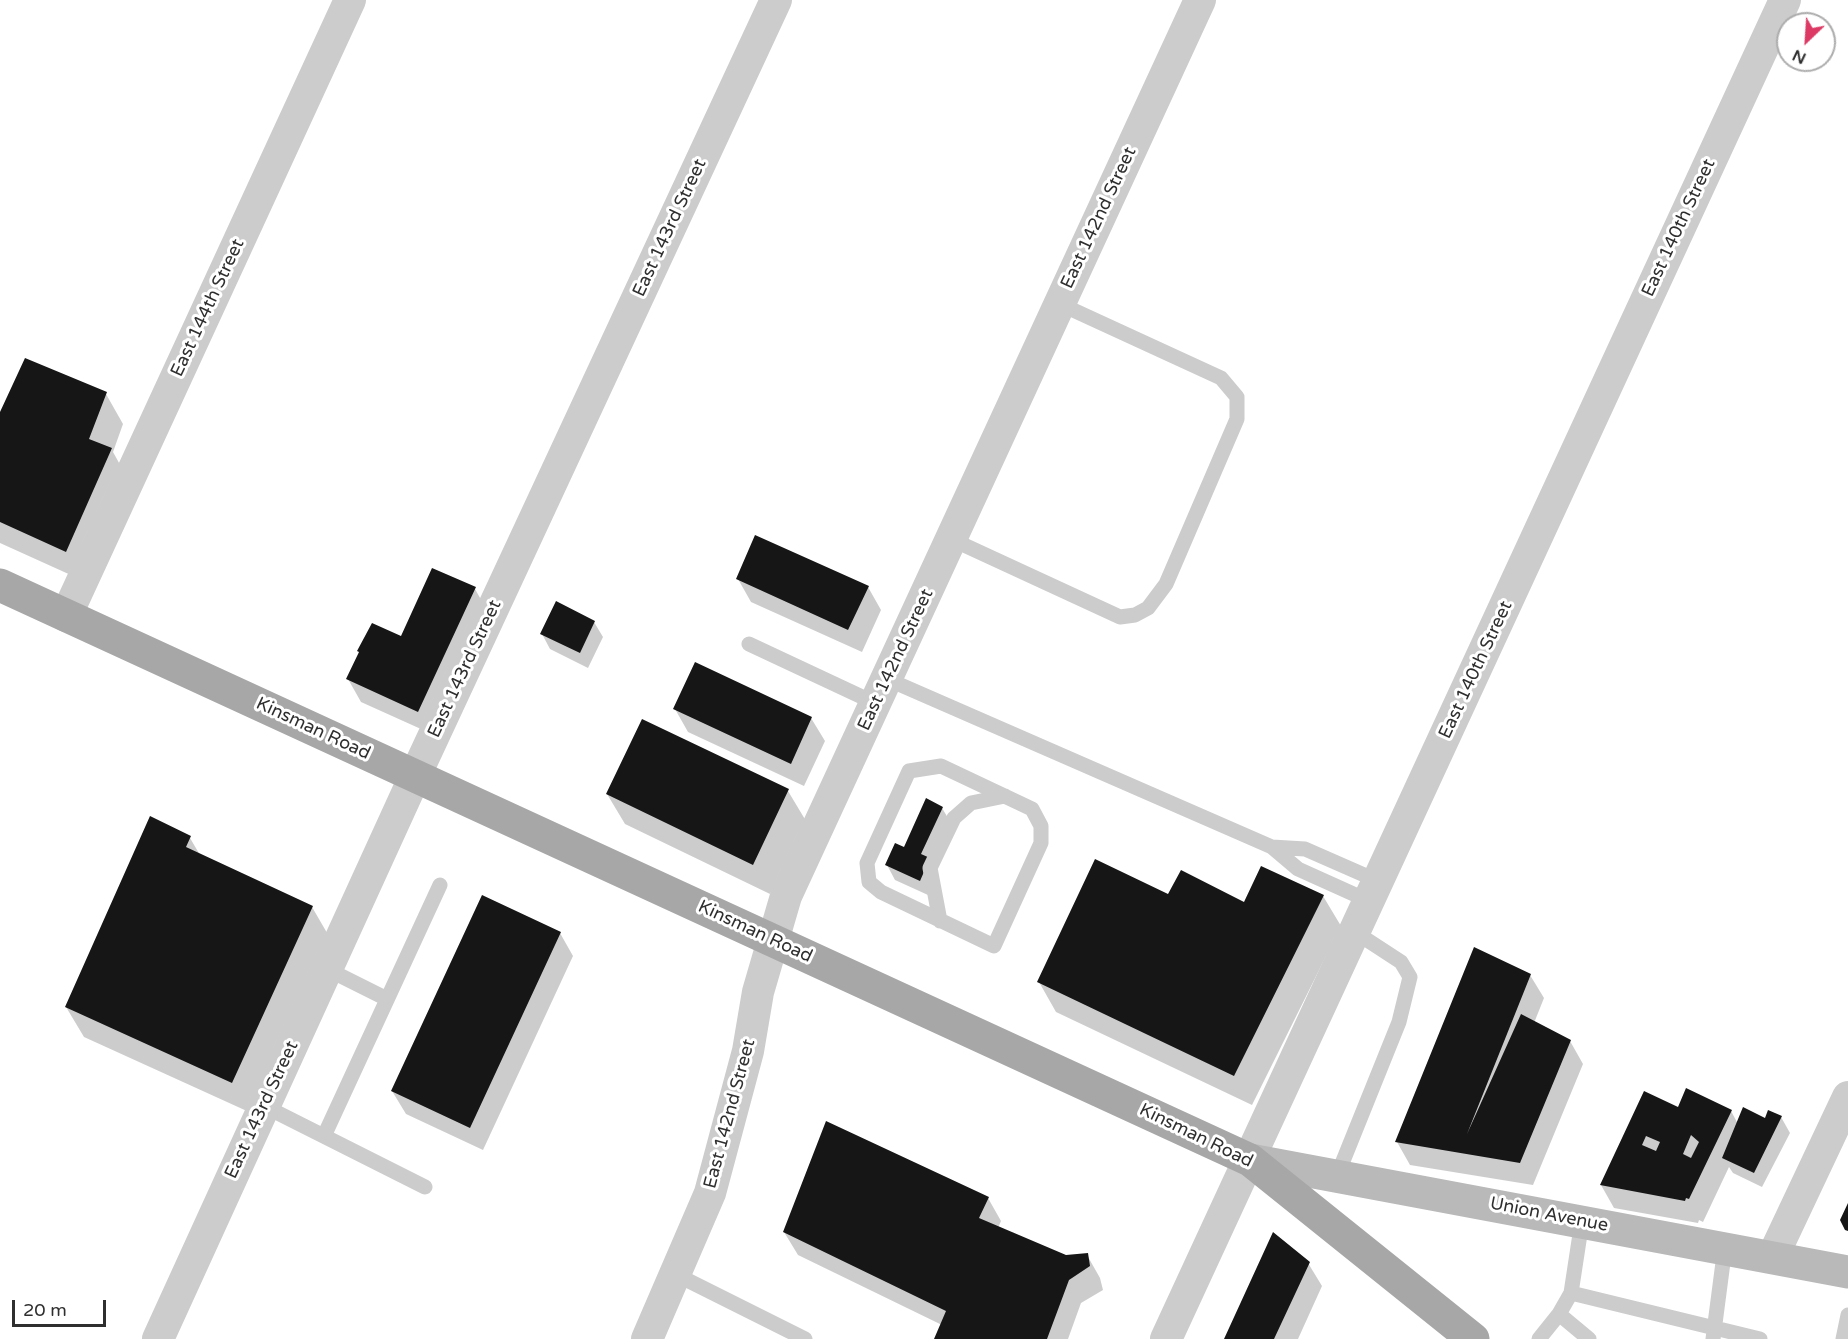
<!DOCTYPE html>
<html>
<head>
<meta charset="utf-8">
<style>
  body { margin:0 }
  #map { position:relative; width:1848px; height:1339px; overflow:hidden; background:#fff; font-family:"Varela Round",sans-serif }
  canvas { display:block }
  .north { position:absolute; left:1776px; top:12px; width:60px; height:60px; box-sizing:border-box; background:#fff; border:2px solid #acacac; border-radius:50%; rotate:205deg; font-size:16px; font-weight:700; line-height:24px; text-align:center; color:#2f2f2f }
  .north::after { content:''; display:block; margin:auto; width:21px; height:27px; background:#dc3a65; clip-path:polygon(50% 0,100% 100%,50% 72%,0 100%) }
  .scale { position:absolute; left:12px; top:1300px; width:94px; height:27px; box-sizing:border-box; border:3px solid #2f2f2f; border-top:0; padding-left:8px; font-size:18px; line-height:21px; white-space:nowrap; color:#2f2f2f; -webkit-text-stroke:4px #fff; paint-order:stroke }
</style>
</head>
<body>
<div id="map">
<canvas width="1848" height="1339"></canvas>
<div class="north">N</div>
<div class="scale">20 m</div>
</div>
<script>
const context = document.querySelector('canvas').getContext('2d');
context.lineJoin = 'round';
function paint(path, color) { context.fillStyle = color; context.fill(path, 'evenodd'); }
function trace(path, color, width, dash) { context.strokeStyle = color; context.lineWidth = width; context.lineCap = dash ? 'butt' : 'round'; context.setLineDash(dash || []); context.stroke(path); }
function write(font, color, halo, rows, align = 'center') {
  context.font = font + ' "Varela Round",sans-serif'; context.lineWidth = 6; context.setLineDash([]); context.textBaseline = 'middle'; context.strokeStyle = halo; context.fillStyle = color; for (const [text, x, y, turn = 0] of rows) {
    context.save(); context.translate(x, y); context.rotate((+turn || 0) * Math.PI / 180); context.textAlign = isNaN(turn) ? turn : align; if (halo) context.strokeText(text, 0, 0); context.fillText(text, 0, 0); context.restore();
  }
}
const shadow = new Path2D(`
  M106,394L123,424L113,452L128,479L84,581L0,543V416Z
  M738,579L868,587L881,610L862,652L751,602Z
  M475,589L488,612L432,734L361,702L348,679L402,638Z
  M594,622L603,637L588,668L550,649L542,634Z
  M675,709L811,718L825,741L804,786L688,732Z
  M642,721L788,791L806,821L770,894L625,824L607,794Z
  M942,808L951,823L928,895L895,880L887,865Z
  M190,838L200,855L312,907L330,938L249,1112L84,1037L66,1007Z
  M1169,895L1245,904L1323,896L1341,926L1252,1105L1056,1012L1039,982Z
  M560,933L573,956L483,1150L406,1114L392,1091Z
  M1530,975L1544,998L1534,1023L1570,1041L1583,1064L1533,1185L1410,1165L1397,1142Z
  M1645,1093L1678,1109L1731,1111L1738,1124L1781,1117L1790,1133L1762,1187L1733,1173L1729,1167L1703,1222L1699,1220L1698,1223L1614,1208L1601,1185Z
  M988,1198L1001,1221L998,1228L1066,1256L1087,1255L1100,1278L1103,1290L1081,1303L1068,1339H936L942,1325L798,1255L784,1232Z
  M1308,1263L1322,1286L1298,1339H1225Z`);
const building = new Path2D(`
  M25,358L107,392L89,439L112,448L66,552L0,522V412Z
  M755,535L869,586L848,630L736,579Z
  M432,568L476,587L418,712L346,679L359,652L357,651L372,623L401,636Z
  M556,601L595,621L580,653L540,634Z
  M695,662L812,717L791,764L673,709Z
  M642,719L789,789L753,865L606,794Z
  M926,798L943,807L921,854L930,858L920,881L885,865L895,843L904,847Z
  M150,816L191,836L186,847L313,906L232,1083L65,1007Z
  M1095,859L1168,894L1181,870L1244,902L1261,866L1324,895L1234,1076L1037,982Z
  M482,895L561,932L470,1128L391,1091Z
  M1474,947L1531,974L1467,1134L1521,1014L1571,1040L1520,1163L1395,1142Z
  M1686,1088L1732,1110L1689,1199L1686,1198L1685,1201L1600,1185L1644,1091L1678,1107ZM1691,1135L1699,1142L1691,1158L1683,1154ZM1646,1136L1660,1142L1656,1151L1642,1145Z
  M1743,1107L1765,1118L1768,1110L1782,1116L1754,1173L1722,1158Z
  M826,1121L989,1197L979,1218L1066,1255L1088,1253L1090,1266L1069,1280L1047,1339H934L946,1311L783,1232Z
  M1848,1203V1231L1845,1230L1840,1220Z
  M1273,1232L1310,1262L1274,1339H1224Z`);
const service = new Path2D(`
  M951,539L1120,617L1135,615L1148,608L1166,584L1237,419V397L1221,378L1060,304
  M749,644L875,703
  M887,679L1272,847
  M941,766L1032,809L1041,826V843L994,946L881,892L869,882L867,863L909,771Z
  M1369,901L1298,869L1272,847L1305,849L1378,881
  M940,921L930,868L954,818L971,803L1005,796
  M327,969L387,999
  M264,1106L425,1187
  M324,1136L440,885
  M1337,1176L1399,1022L1410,977L1401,962L1355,932
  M675,1274L805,1339
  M1571,1293L1582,1221
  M1539,1339L1559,1314
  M1589,1339L1559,1314L1571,1293L1760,1339
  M1713,1339L1725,1247
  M1843,1339L1848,1315`);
const minor = new Path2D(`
  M66,616L350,0
  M1773,1256L1848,1097
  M158,1339L415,776L776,0
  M647,1339L710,1193L748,1051L758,992L786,896L1200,0
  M1166,1339L1785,0`);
const secondary = new Path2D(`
  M1250,1160L1848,1272`);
const primary = new Path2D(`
  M0,585L1250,1160L1473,1339`);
const streetNames = [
  ["East 142nd Street",1099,218,-65],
  ["East 143rd Street",670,228,-65],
  ["East 140th Street",1679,228,-65],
  ["East 144th Street",208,308,-65],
  ["East 142nd Street",896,660,-65],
  ["East 143rd Street",465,669,-65],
  ["East 140th Street",1476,670,-65],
  ["Kinsman Road",313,729,25],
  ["Kinsman Road",755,932,25],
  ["East 143rd Street",262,1110,-65],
  ["East 142nd Street",730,1114,-75],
  ["Kinsman Road",1196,1136,26],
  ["Union Avenue",1549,1215,11]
];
paint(shadow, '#0003');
paint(building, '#161616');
trace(service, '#ccc', 15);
trace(minor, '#ccc', 32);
trace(secondary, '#b9b9b9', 33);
trace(primary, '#a7a7a7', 33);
write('18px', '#2f2f2f', '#fff', streetNames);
</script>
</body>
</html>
